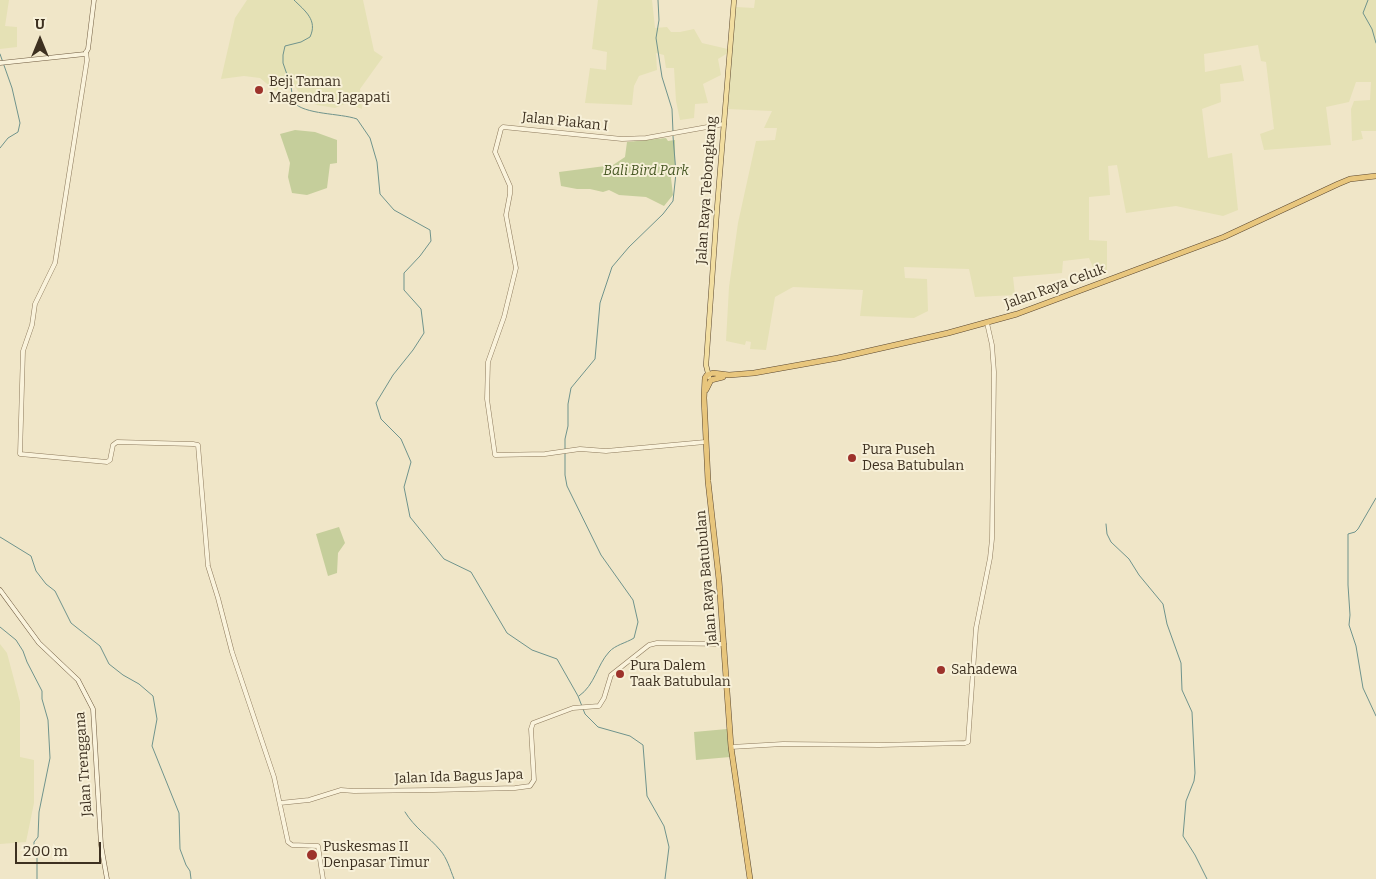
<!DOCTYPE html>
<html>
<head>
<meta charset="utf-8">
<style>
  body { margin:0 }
  #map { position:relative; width:1376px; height:879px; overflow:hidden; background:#f0e6c8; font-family:Bitter,serif }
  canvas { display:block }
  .north { position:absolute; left:15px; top:15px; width:50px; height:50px; -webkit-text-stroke:4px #f7f0d8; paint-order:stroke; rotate:0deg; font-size:14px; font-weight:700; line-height:20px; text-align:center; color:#3d3020 }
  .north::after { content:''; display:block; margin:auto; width:18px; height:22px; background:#3d3020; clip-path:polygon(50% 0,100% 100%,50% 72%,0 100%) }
  .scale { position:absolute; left:15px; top:842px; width:86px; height:22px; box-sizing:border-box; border:2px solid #3d3020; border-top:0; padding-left:6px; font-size:15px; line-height:18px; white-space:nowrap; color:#3d3020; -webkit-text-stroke:4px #f7f0d8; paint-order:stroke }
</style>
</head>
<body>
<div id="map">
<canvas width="1376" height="879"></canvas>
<div class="north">U</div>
<div class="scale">200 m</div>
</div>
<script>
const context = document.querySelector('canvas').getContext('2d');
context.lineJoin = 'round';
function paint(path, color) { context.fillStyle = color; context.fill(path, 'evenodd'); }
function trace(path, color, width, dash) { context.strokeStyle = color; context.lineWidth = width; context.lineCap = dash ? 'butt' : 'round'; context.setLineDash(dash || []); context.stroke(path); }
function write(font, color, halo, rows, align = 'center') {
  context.font = font + ' Bitter,serif'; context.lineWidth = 4; context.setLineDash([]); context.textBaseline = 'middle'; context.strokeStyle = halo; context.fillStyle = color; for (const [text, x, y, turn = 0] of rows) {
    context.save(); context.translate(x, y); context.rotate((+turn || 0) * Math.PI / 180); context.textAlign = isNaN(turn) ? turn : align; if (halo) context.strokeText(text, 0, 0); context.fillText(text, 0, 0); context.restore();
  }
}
const farmland = new Path2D(`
  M0,0H11H9L5,26L17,27V47L0,49Z
  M247,0H363L374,51L383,57L360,89L362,109L347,103L335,108L317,105L304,99L292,83L280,82L277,92L260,78L244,76L221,79L235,18Z
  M598,0H652L655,28L667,27L671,32H680L694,29L702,43L732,50L736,7L754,8L755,0H1376V131H1361L1363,139L1352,141L1351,109L1354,101L1370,100L1371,82H1356L1349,102L1326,107L1331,145L1264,150L1260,134L1274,129L1266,62L1261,61L1258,45L1204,54L1205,72L1241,65L1244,81L1220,84L1221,102L1202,109L1208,158L1232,153L1238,210L1223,216L1176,206L1126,213L1117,165L1108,166L1110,195L1089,197V240L1107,241V270L1096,274L1089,258L1063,261L1062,273L1013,277L1015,295L975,297L969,269L904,267L905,278L927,279L928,311L914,318L860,316L863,290L793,287L775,297L766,350L750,349L751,342L746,341L745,345L726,341L729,287L738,223L756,141L775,140L777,128H764L772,111L727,109L731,51L718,59L721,75L703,84L708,103L695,104L694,118L680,120L676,101L674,68H666L664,55L656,53L657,70L639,76L634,86L632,105L585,103L590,68L606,70L607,52L592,49Z
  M0,644L7,653L20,702V757L34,760V803L26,842L0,844Z`);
const green = new Path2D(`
  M295,130L315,132L337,140V163L330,164L327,188L307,195L292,193L288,177L290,163L280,134Z
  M666,138L668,141L675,140V166L671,178L673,195L664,206L646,197L619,195L609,190L603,192L590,189H577L561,186L559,172L613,165L625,157L627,142Z
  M339,527L345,543L338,553L337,573L328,576L316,534Z
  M727,729L730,757L696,760L694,732Z`);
const stream = new Path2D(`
  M294,0C305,11 318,20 310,37L301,42L285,46L283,55V63L291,86L293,102C305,115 340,113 357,119L370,138L377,162L380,194L394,210L430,230L431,241L420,256L404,273V290L421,309L424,333L413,350L393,375L376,403L381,419L401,439L411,462L404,487L410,517L444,559L471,572L507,633L532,650L557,659L578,696L585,714L598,727L630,736L643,745L647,796L664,826L669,847L665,879
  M658,0L659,20L656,38L662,77L672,109L673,132
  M1368,0L1363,13L1372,29L1376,43
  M0,54L12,88L20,123L18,132L8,138L0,148
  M1376,498L1358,529L1355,532L1348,534V585L1350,615L1349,625L1356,646L1363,688L1376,716
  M1106,524L1107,534L1111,542L1129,559L1139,575L1163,604L1167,624L1181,663L1182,690L1192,712L1195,773L1194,781L1186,801L1183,836L1195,855L1207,879
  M0,537L31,556L36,571L46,584L55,591L71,623L100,646L109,664L123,675L139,684L153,696L157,719L152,746L179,813L180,849L186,865L190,871L191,879
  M0,627L16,640L23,651L27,662L42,691V699L48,720L50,758L39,812L38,837L34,842V849L37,854V879
  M579,696C595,685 597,665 609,652C615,645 626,643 634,638L638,622L633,600L601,555L567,486L565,475V439L568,426V404L571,388L595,359L600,303L612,267L629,247L663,214L673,201L676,173L673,136
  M405,812C414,827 429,837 440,850C447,858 450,869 454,879`);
const tertiary = new Path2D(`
  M86,52L87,60L55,263L35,304L32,325L23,351L20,454L107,462L110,460L113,445L117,442L193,444L198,445L208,566L218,598L232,652L274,777L288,842L292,845L318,846L323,879
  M705,442L606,451L580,449L545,454L495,455L487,399L488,362L504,317L516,268L506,215L510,194V186L495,152L501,129L503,127L622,139L646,138L724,124
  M731,747L783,744L879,745L965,743L968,742L976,628L990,558L992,539L994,372L992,345L987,323
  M280,803L309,800L341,790L354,791L434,790L515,788L530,786L534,780L531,729L533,723L573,708L599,706L604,698L611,675L649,645L657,643L724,644`);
const secondary = new Path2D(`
  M0,63L85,54L88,49L94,0
  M0,590L39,643L78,680L93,709L101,845L107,879`);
const primary = new Path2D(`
  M709,377L706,365L717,209L734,0`);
const trunk = new Path2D(`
  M706,390L711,380L723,377
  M750,879L731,747L719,580L708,481L704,398L705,378L707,375L713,373L729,375L754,373L838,358L948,333L1017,314L1224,237L1338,184L1350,179L1376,176`);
const markers = [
  [259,90,5,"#9d322b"],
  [852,458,5,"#9d322b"],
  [941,670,5,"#9d322b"],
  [620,674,5,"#9d322b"],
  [312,855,6,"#9d322b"]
];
const poiNames = [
  ["Beji Taman",269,82],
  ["Magendra Jagapati",269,98],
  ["Pura Puseh",862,450],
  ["Desa Batubulan",862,466],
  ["Pura Dalem",630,666],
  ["Taak Batubulan",630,682],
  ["Sahadewa",951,670],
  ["Puskesmas II",323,847],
  ["Denpasar Timur",323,863]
];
const streetNames = [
  ["Jalan Piakan I",565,122,6],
  ["Jalan Raya Tebongkang",707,190,-86],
  ["Jalan Raya Celuk",1055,287,-20],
  ["Jalan Raya Batubulan",707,578,-95],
  ["Jalan Trenggana",84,764,-94],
  ["Jalan Ida Bagus Japa",459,777,-2]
];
const parkNames = [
  ["Bali Bird Park",646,171]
];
paint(farmland, '#e5e1b5');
paint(green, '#c5ce9b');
trace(stream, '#6f938c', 1);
trace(tertiary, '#8c795c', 5);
trace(secondary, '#6e5a3f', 5);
trace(primary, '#5a4730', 5.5);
trace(trunk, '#5a4730', 6);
trace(tertiary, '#faf3dc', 4);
trace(secondary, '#faf3dc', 4);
trace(primary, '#f2dea1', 4.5);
trace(trunk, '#e8c67d', 5);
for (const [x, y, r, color] of markers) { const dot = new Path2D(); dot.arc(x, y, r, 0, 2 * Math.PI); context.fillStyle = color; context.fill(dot); trace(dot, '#f7f0d8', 2); }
write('14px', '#3d3020', '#f7f0d8', poiNames, 'left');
write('14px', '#3d3020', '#f7f0d8', streetNames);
write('italic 14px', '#495926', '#f7f0d8', parkNames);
</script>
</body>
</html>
